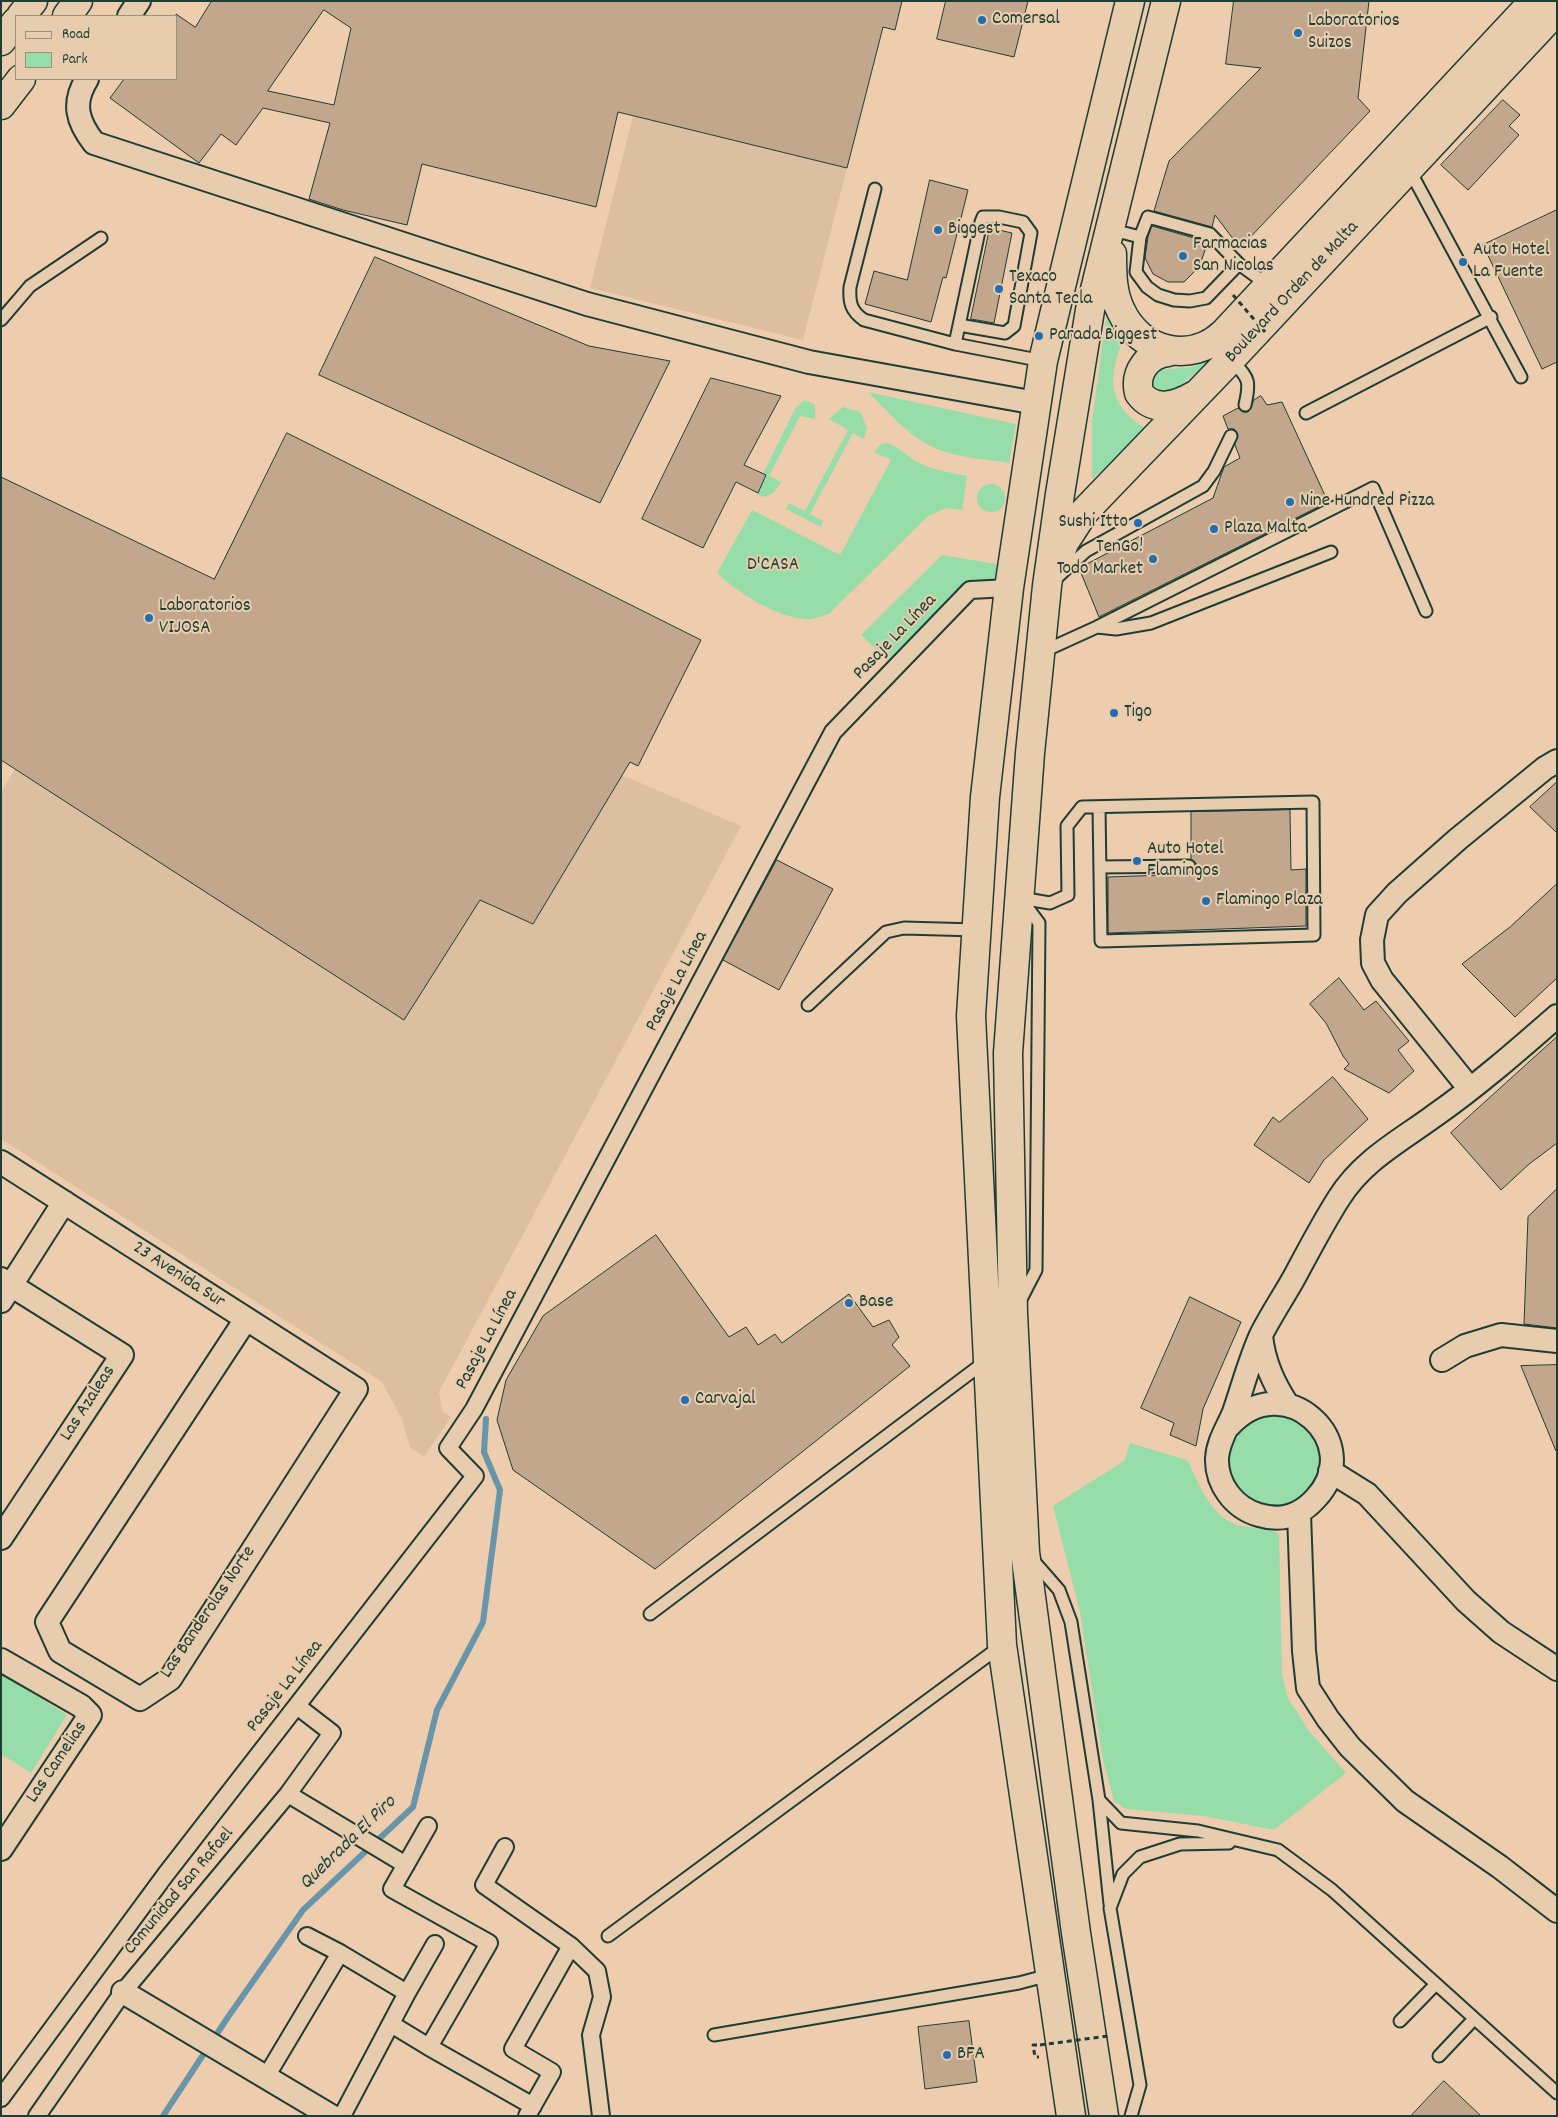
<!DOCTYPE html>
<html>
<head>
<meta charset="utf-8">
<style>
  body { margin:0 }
  #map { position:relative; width:1558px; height:2117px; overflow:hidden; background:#edcdad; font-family:Dekko,sans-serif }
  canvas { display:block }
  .frame { position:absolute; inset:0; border:2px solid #1f3d34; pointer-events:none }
  .legend { position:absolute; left:15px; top:15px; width:162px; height:65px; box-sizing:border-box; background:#e7cdae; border:1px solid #97937d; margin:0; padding:6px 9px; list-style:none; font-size:15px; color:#1f3d34 }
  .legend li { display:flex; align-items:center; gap:10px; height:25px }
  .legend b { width:25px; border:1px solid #97937d }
</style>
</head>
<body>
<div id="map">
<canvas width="1558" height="2117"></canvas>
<div class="frame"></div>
<ul class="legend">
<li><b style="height:6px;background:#e7cdae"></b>Road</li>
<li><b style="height:14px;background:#97ddaa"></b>Park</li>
</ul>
</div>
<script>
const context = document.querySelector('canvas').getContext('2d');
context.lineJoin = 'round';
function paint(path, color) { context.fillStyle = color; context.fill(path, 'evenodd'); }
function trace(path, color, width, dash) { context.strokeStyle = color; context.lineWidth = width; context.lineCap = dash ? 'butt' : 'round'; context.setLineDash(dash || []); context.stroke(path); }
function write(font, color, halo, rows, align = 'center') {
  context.font = font + ' Dekko,sans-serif'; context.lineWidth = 4; context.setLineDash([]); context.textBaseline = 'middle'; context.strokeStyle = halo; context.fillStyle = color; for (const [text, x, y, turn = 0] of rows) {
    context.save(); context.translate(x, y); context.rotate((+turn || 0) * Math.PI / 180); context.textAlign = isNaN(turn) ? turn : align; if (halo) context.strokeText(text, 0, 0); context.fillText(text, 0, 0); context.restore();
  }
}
const built = new Path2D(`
  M633,116L847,168L803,340L590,288Z
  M15,769L404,1019L480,900L533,924L622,775L741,826L439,1392L442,1411L451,1417L424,1457L410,1448L402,1419L382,1382L1,1139V792Z`);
const green = new Path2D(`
  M1107,312L1124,337C1107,380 1107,405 1148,430L1092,479V421Z
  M1217,356L1173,391C1164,394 1159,393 1152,386L1153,378L1158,370L1192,367Z
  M868,392L1016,424L1009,463C986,459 959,458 937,449C909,437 889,413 868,392Z
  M805,400L815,405V419L800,416L769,476L781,482C775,492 769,500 757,495L766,476L763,474L796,407Z
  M843,407L860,412L867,428L864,439L853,433L810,514L823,521L821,527L786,509L789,503L805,511L848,430L829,419Z
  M888,443C899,447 905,454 914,460C931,470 948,472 967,476L962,510L946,508L928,516L829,614C822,616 813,620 806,619C775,617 739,593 717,573L752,510L840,555L891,460L874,452L881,444Z
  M977 498a14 14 0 1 1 28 0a14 14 0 1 1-28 0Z
  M942,555L997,564L993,587H969L893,666L861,635Z
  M1228 1461a46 46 0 1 1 92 0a46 46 0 1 1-92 0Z
  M1130,1443L1187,1460C1199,1483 1212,1521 1242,1526C1257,1529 1263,1526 1279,1534L1282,1675L1288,1698L1309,1731L1346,1773L1274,1830L1204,1816L1126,1809L1114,1801L1103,1760L1080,1612L1053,1506L1124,1461Z
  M1,1673L67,1715L31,1773L1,1754Z`);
const stream = new Path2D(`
  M163,2116L228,2017L303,1910L413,1807L437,1710L483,1622L500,1490L484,1452L486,1419`);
const building = new Path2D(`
  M212,1H902L895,30L883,27L847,168L618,112L596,207L422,164L407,225L343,210L309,199L330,123L263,108L236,145L221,134L199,163L110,98L124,79H176V14L195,27ZM324,10L351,28L334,105L268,91Z
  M946,1H1028L1014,57L937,39Z
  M1234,1H1369L1358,98L1370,111L1240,248L1215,215L1212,227L1154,211L1169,161L1261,68L1226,64Z
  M1503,100L1520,115L1509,126L1519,135L1468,190L1441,165Z
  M930,180L968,190L946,278L943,277L931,322L865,304L874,271L907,280Z
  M1557,210V362L1542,369L1483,245Z
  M1152,226L1208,242L1199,267L1184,282H1168L1153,274L1145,258L1148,237Z
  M990,228L1012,233L994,323L971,319Z
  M375,257L589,346L670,361L600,503L319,375Z
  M711,378L781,396L744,465L766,475L758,493L736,482L703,548L642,519Z
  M1261,396L1267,405L1282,402L1328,502L1099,617L1079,568L1213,498L1224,467L1240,458L1235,445L1237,432L1234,429H1228L1223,416L1238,408L1243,412H1248L1254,400Z
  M287,433L701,640L638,766L630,762L533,924L480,900L404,1020L1,760V477L214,579Z
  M1557,782V833L1530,807Z
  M1290,810L1291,870L1306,869V926L1108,933V877L1191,874L1195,870L1196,863L1191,859V812Z
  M777,860L833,889L779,990L723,960Z
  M1557,884V978L1515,1017L1462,964L1510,927Z
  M1339,978L1364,1010L1376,1001L1409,1041L1398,1050L1414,1071L1389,1093L1344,1069L1349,1064L1343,1056L1326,1023L1310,1004Z
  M1557,1037V1143L1528,1165L1501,1190L1451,1133Z
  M1333,1077L1368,1119L1324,1160L1309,1183L1254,1145L1273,1117L1279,1122Z
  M1557,1189V1328L1524,1324L1528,1217Z
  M656,1235L729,1337L746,1327L758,1345L775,1334L782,1343L849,1294L873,1327L889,1320L899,1337L892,1345L910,1366L655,1569L513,1470L497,1420L506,1380L543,1316Z
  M1190,1297L1241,1322L1203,1409L1196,1446L1170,1435L1174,1423L1141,1408Z
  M1557,1365V1451H1556L1521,1366Z
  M969,2021L977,2082L925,2089L918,2027Z
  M1444,2081L1481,2116H1411Z`);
const path = new Path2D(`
  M1037,2045H1033L1035,2057H1039`);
const service = new Path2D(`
  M1409,169L1521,377
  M875,189L850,287C849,303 851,311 864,320L955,344L1043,361
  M1113,230L1140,237L1136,272L1147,287L1158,295L1174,300L1190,301L1206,298L1239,264L1268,285
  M1140,237L1148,217L1210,234L1239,264
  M1,320L30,286L101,238
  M955,344L981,222L983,217H999L1023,222L1031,233L1014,326L1005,333L959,325
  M1231,359C1248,379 1251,378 1245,405
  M1306,413L1491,317
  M1052,582L1086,551L1203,486L1214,471L1231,436
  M1097,627L1116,629L1151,623L1331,552
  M1042,652L1097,627L1373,488L1426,611
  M1100,867L1189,866
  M1020,898L1050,903L1068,895L1067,826L1082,807L1313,802L1314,935L1101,941L1099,807
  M808,1005L886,932L904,928L976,930
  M1020,1301L1036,1270L1039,923L1024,903
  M1031,1558L1059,1590L1071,1622L1099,1800L1110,1904
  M650,1614L986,1361
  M1099,1800L1121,1823L1198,1831L1278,1850L1332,1890L1557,2093
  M608,1936L1001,1646
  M1400,2021L1436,1984
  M714,2035L1019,1983L1049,1975
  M1439,2056L1474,2019
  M1131,2116L1140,2085L1110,1908L1123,1874L1140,1857L1180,1844L1229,1843`);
const pedestrian = new Path2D(`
  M288,1794L406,1865
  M428,1826L392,1889L489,1943L429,2047L533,2106
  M505,1847L484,1885L571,1946L513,2049L552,2072L527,2116
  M307,1936L340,1953
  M571,1946L597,1971L602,1997L591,2035L601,2116
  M407,1993L435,1944
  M391,2024L429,2047
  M266,2077L340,1953L407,1993L342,2116
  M1,2098L166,1874L475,1476L448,1448L474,1409L833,732L970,590L1009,588
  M37,2116L123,1992L288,1794L332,1733L297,1706`);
const minor = new Path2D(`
  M129,16L139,1
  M87,79C72,103 77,121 94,143L587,304L809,362L1036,403
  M1470,1089L1382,980L1373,963L1372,940L1377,915L1397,893L1458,839L1545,768L1557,761
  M1,1162L356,1389L170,1679L140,1699L60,1651L47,1622L246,1319
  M1,1279L122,1355L1,1538
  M1,1301L64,1202
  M1261,1336C1264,1362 1273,1382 1287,1404
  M1442,1360L1465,1346L1501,1335L1557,1341
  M1229,1426C1284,1365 1367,1443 1316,1498C1301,1515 1282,1522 1259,1515C1234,1508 1216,1484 1217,1458C1218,1441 1228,1427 1234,1412C1243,1386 1250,1359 1261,1335C1271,1315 1284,1296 1295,1276C1309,1250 1323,1223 1339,1198C1363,1160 1400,1141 1434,1116C1477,1086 1517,1051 1557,1016
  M1330,1471L1367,1494L1466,1601L1501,1632L1557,1669
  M1299,1514L1304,1651L1308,1688L1328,1719L1350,1747L1405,1801L1500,1867L1557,1911
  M1,1660L81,1706L90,1715L1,1849
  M123,1992L331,2116`);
const tertiary = new Path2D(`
  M67,16L78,1
  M1,105L21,79`);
const primary = new Path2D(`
  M21,16L33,1
  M1,41L16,22`);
const trunk = new Path2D(`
  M1112,254C1112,274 1112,293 1121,311C1140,352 1191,365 1224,333L1534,1
  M1168,352C1148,354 1134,372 1139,393C1154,413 1176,406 1195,395
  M1058,559L1064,543L1084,512L1231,359L1557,10
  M1071,2116L1002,1645L971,1016L985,797L1009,588L1043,361L1130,1
  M1104,2116L1076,1933L1025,1552L1013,1314L1008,1053L1030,753L1047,586L1060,494L1090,310L1166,1`);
const pathBridge = new Path2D(`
  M1233,295L1265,332
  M1040,2045L1108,2036`);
const markers = [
  [982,20,5,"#1f6fb2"],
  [1298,33,5,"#1f6fb2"],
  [938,230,5,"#1f6fb2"],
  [1183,256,5,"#1f6fb2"],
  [1463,262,5,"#1f6fb2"],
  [999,289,5,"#1f6fb2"],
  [1039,336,5,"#1f6fb2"],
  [1290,502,5,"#1f6fb2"],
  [1138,523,5,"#1f6fb2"],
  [1214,529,5,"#1f6fb2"],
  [1153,559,5,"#1f6fb2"],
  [149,618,5,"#1f6fb2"],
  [1114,713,5,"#1f6fb2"],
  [1137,861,5,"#1f6fb2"],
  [1206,901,5,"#1f6fb2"],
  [849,1303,5,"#1f6fb2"],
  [685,1400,5,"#1f6fb2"],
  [947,2055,5,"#1f6fb2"]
];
const poiNames = [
  ["Comersal",992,20],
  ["Laboratorios",1308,22],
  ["Suizos",1308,44],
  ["Biggest",948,230],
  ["Farmacias",1193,245],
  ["San Nicolas",1193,267],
  ["Auto Hotel",1473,251],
  ["La Fuente",1473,273],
  ["Texaco",1009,278],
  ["Santa Tecla",1009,300],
  ["Parada Biggest",1049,336],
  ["Nine Hundred Pizza",1300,502],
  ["Sushi Itto",1128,523,"right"],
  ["Plaza Malta",1224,529],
  ["TenGo!",1143,548,"right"],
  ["Todo Market",1143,570,"right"],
  ["Laboratorios",159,607],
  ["VIJOSA",159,629],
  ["Tigo",1124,713],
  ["Auto Hotel",1147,850],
  ["Flamingos",1147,872],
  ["Flamingo Plaza",1216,901],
  ["Base",859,1303],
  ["Carvajal",695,1400],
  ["BFA",957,2055]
];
const streetNames = [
  ["Boulevard Orden de Malta",1293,293,-47],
  ["Pasaje La Línea",896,638,-46],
  ["Pasaje La Línea",678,982,-62],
  ["23 Avenida Sur",178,1276,33],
  ["Pasaje La Línea",488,1340,-62],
  ["Las Azaleas",89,1404,-57],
  ["Las Banderolas Norte",209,1613,-56],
  ["Pasaje La Línea",286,1687,-52],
  ["Las Camelias",58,1763,-56],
  ["Comunidad San Rafael",180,1892,-50]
];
const parkNames = [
  ["D'CASA",773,566]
];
const waterNames = [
  ["Quebrada El Piro",349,1844,-44]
];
paint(built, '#dcbfa1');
paint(green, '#97ddaa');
trace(stream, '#6895aa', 6);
paint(building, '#c3a78c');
trace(building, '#1f3d34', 1);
trace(service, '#1f3d34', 15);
trace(pedestrian, '#1f3d34', 20);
trace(minor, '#1f3d34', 26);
trace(tertiary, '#1f3d34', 31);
trace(primary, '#1f3d34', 31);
trace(trunk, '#1f3d34', 31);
trace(path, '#1f3d34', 3, [5, 4]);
trace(service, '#e7cdae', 11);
trace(pedestrian, '#e7cdae', 16);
trace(minor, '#e7cdae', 22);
trace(tertiary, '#e7cdae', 28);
trace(primary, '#e7cdae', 28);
trace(trunk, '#e7cdae', 28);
trace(pathBridge, '#1f3d34', 3, [5, 4]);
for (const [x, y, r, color] of markers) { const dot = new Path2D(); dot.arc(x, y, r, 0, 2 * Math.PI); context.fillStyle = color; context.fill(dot); trace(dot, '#e7cdae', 2); }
write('19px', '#1f3d34', '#e7cdae', poiNames, 'left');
write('19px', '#1f3d34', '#e7cdae', streetNames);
write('19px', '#25453a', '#e7cdae', parkNames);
write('italic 20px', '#25443e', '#e7cdae', waterNames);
</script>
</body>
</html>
